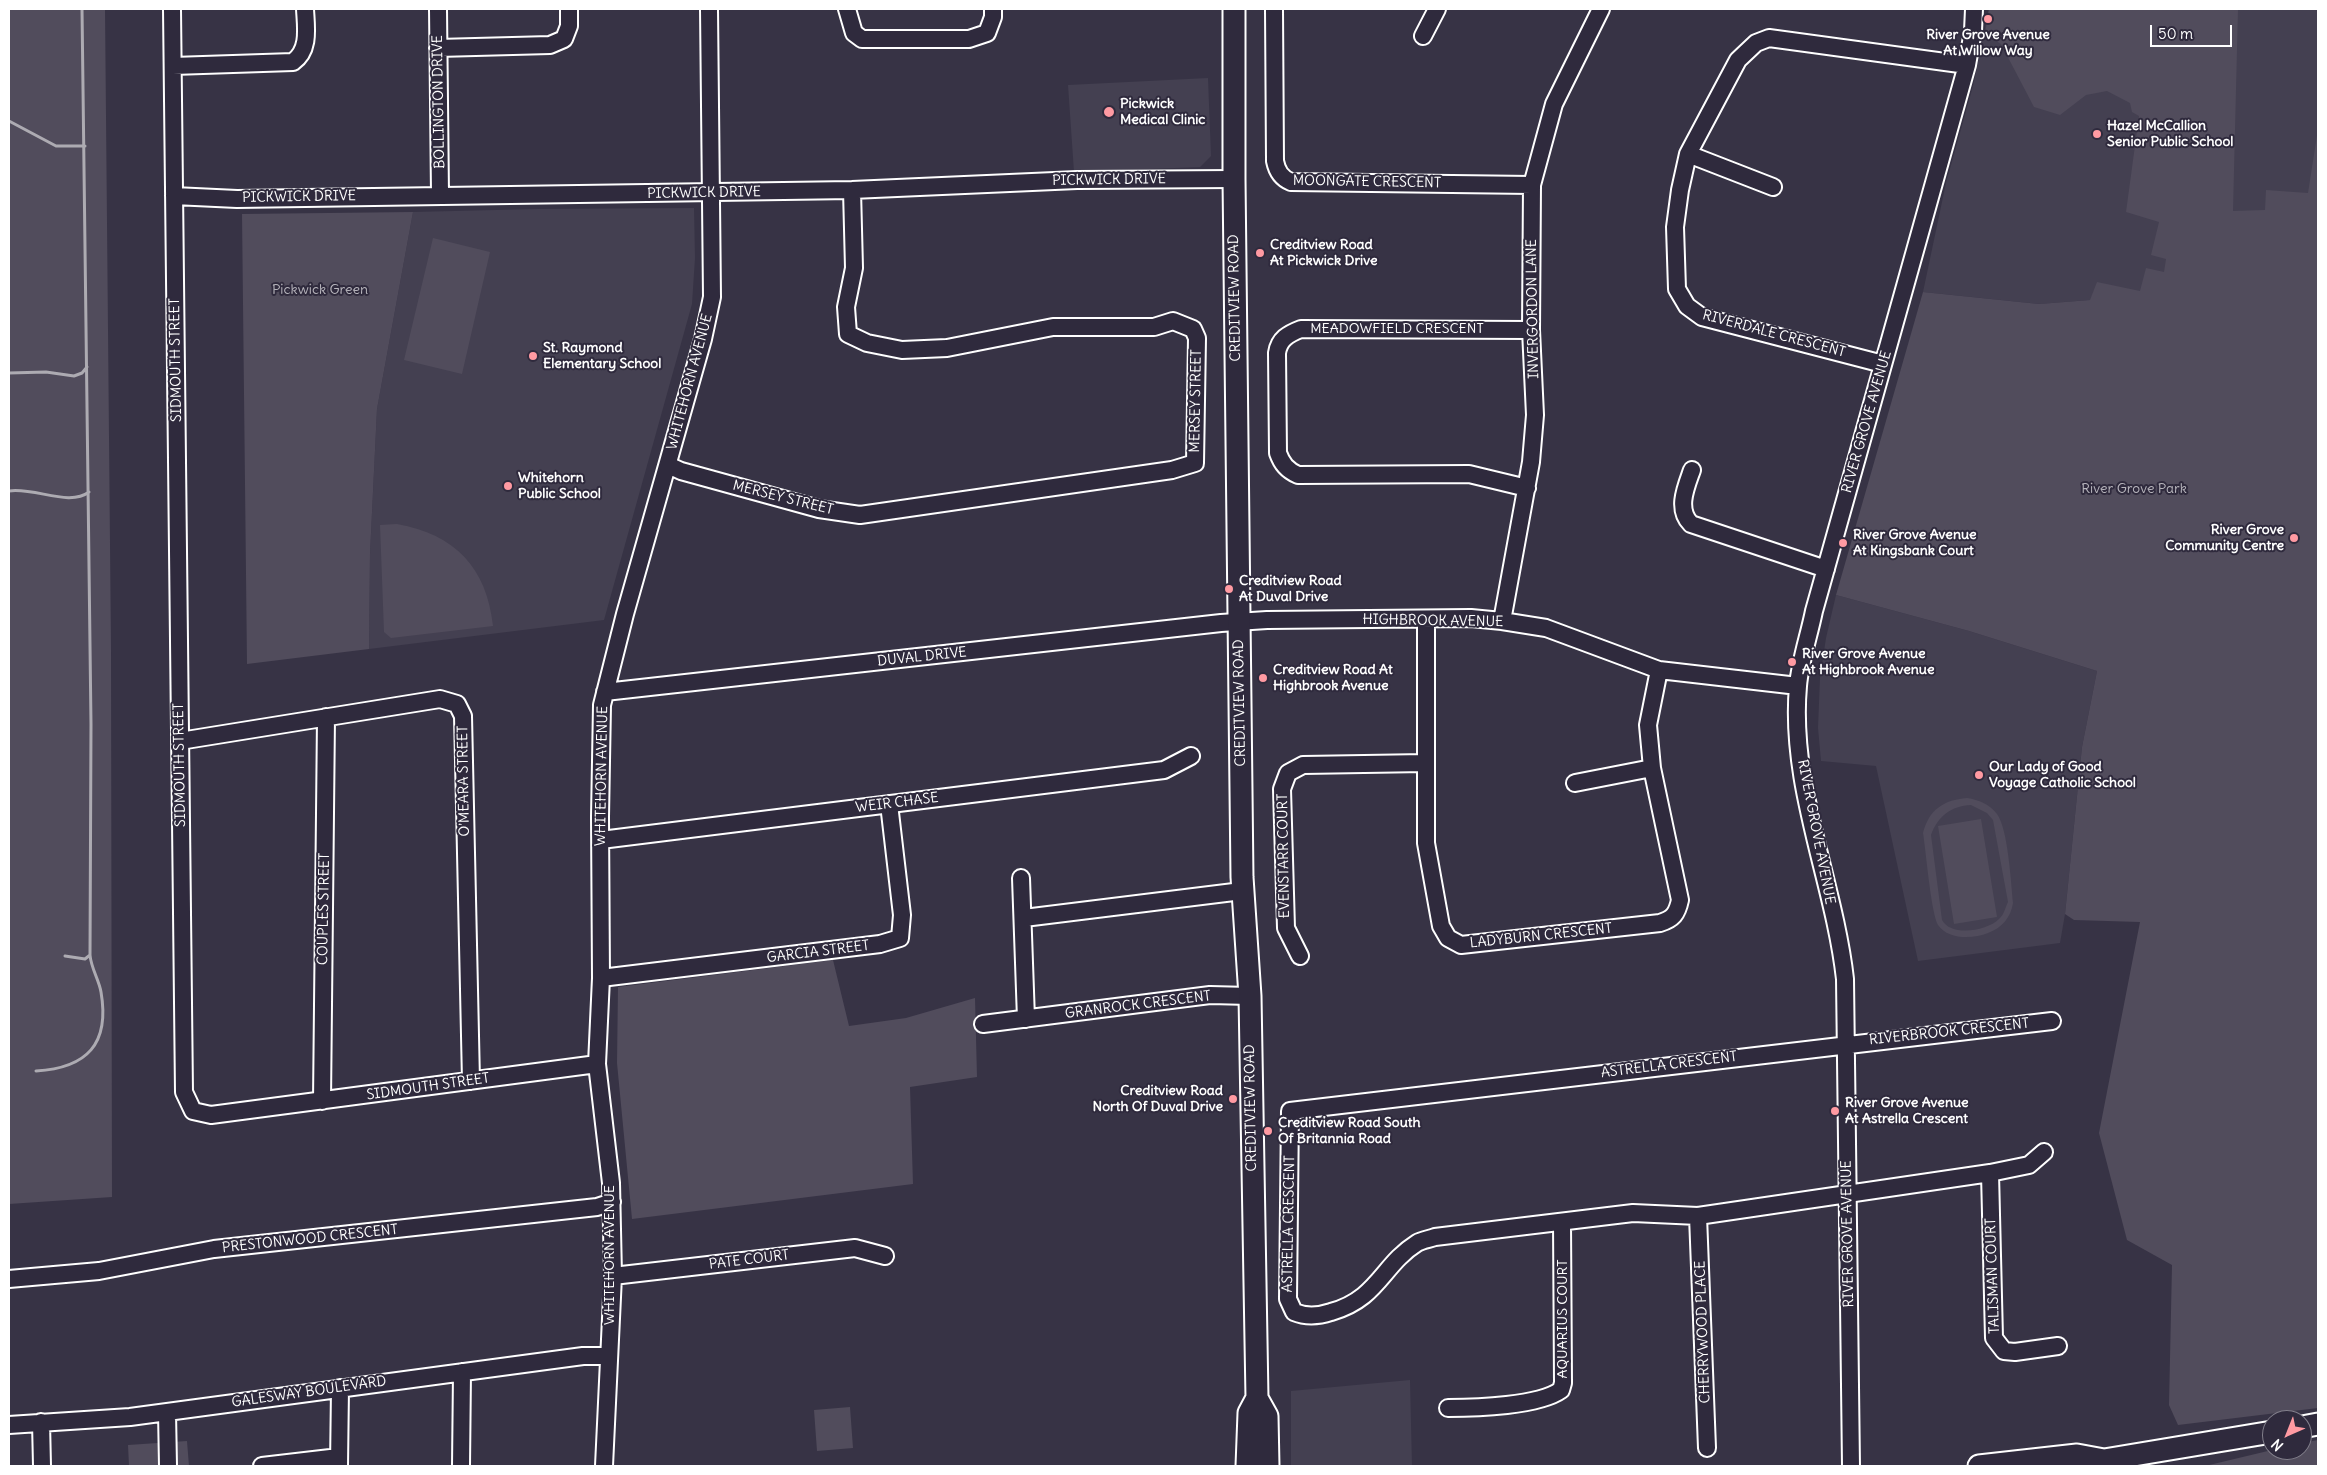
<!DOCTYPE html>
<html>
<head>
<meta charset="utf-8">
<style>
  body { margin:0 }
  #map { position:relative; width:2327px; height:1475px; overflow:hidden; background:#373345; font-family:Delius,sans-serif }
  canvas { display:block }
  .frame { position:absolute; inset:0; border:10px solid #fff; pointer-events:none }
  .north { position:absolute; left:2262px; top:1410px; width:50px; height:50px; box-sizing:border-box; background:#2f2a3d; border:1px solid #827f8b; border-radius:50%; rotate:224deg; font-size:14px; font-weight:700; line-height:20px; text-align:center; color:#fff }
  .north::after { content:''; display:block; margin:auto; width:18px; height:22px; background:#ff9aa2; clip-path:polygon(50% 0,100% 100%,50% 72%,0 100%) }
  .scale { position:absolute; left:2150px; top:25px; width:82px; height:22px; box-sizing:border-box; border:2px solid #fff; border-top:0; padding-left:6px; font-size:15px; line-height:18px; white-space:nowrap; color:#fff; -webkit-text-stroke:4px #2f2a3d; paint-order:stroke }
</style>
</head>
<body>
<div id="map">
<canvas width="2327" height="1475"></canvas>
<div class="frame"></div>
<div class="north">N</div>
<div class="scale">50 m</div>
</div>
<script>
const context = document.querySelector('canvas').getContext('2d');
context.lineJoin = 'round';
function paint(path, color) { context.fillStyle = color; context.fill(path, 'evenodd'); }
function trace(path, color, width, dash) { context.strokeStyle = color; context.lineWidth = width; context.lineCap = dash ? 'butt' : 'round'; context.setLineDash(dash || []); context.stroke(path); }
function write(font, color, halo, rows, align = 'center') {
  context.font = font + ' Delius,sans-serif'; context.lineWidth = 4; context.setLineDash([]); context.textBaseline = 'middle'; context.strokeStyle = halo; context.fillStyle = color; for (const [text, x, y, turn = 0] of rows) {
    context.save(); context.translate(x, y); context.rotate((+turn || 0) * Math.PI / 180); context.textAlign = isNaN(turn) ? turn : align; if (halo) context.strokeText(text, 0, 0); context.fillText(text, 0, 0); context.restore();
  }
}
const built = new Path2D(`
  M1989,9H2318V321L2090,300L2039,304L1923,292L1946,183L1973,86Z
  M1208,78L1211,156L1200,167L1074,172L1068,85Z
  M694,208L695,258L692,304L604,620L369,649L370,554L377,409L413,212L537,209Z
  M1836,595L1969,631L2097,671L2082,747L2065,914L2060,943L1918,961L1876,766L1821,761L1818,728L1820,678L1826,638Z
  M1410,1380L1412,1466H1291V1391Z`);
const green = new Path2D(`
  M9,9H105L111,650L112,1197L9,1204Z
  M1989,9H2238L2233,211L2265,210L2266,190L2308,193L2318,129V1408L2178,1425L2169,1405L2172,1265L2127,1240L2099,1133L2140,922L2074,920L2065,914L2082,747L2097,671L1969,631L1836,595L1923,292L2039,304L2090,300L2097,282L2140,291L2146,268L2164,272L2166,259L2151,255L2159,222L2126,212L2139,116L2132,112L2130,103L2107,91L2086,95L2060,115L2034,107L2001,44L1985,34Z
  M413,212L377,409L370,554L369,649L247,664L242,214Z
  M433,238L490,252L462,374L404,360Z
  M397,524C455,534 487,568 493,626L391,638L384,632L380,525Z
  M1967,798C1979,800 1989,804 1997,814C2008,829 2011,882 2013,903C2011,917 2002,928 1988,933C1973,939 1948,940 1938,925C1931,913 1926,851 1923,833C1929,810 1943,800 1967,798ZM1971,805L1987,813L1993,820L2008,902C2005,908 2004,915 1999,919C1987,931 1951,937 1942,920L1931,835C1938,816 1951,806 1971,805Z
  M1981,819L1997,917L1954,924L1938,826Z
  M833,960L849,1026L906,1018L975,998L977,1077L910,1087L913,1184L632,1219L617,1063L618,987Z
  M850,1407L853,1448L817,1451L814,1410Z
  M2318,1440V1466H2205L2272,1450H2302V1443Z
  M187,1441L189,1466H129L128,1445Z`);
const stream = new Path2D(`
  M9,121L56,146H85
  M9,373L46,372L74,376L82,373L87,367
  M9,491C35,487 69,507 89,492
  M65,956L85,959L90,955
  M36,1071C87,1068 110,1044 101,992C99,980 91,968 90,955L91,724L82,9`);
const minor = new Path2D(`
  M172,9L184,1092L193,1111L211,1115L597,1064
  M438,9L440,195
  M847,9L854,33L862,39H969L987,33L993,17V9
  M1274,9L1275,161C1277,171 1281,178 1291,182L1532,185
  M1423,36L1437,9
  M438,48L550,45L564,39L569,26V9
  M173,66L293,62C310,50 306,28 305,9
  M1688,154L1773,187
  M174,196L237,199L852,190L1077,180L1234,179
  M1883,364L1702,317L1687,306L1677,289L1675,227L1680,190L1688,154L1738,60L1756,43L1769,38L1967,65
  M668,465L681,471L819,509L860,515L1172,470L1195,463L1197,338L1193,329L1173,321L1154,327H1053L947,348L902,350L867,343L848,334L846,307L854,268L852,190
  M1692,470C1686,487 1676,509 1691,524L1826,569
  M1527,488L1469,474L1298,475C1287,470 1282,464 1278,453L1277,353C1279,339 1288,334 1301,329L1531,330
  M1426,619V843L1441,926L1448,938L1461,945L1660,923C1673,919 1677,914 1680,900L1652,768L1648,725L1659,670
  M1502,621L1531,462L1535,415L1531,330L1532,185L1554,104L1601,9
  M605,692L1221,623L1267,620L1471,618L1502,621L1546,628L1659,670L1798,686
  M180,741L440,699L457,704L463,716L471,1081
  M1575,783L1652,768
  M601,840L1164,770L1191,756
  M1021,878L1026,1019
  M1024,918L1242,891
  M1300,956L1286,928L1282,789L1288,773L1303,765L1425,763
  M601,978L880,944L900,938L902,915L889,804
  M983,1024L1210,995L1250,996
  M322,1101L326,717
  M2044,1152L2029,1165L1990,1173L1698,1216L1633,1213L1435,1237C1430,1239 1422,1240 1417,1243C1382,1265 1378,1299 1331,1312C1319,1316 1306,1317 1294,1312L1288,1299L1290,1111L2052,1021
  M1990,1173L1994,1338L2004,1351L2015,1352L2058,1346
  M1698,1216L1707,1448
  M613,1276L855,1248L885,1256
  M9,1279L99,1271L214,1249L597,1207L612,1202
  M1448,1408C1476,1408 1539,1406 1561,1390L1563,1383L1562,1222
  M167,1412L168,1466
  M41,1422L42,1466
  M9,1425L130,1417L583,1356H608
  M262,1466L339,1457
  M339,1466L340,1388
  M461,1466L462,1372
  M604,1466L613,1276L611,1183L597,1064L601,978L600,817L602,705L625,614L703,339L712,297L709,9
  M1851,1466L1845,979C1834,881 1789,786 1798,686C1800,661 1809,636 1814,611L1967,65L1973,31L1974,9`);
const major = new Path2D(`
  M1234,9V179L1242,877L1250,996L1257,1398L1267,1416L1268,1466
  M2302,1427L2318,1424
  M1247,1466L1249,1413L1257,1398
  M1979,1466L2077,1455L2104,1460
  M2092,1466L2104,1460L2272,1432`);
const markers = [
  [1988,19,5,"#ff9aa2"],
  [1109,112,6,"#ff9aa2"],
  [2097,134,5,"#ff9aa2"],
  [1260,253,5,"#ff9aa2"],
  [533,356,5,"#ff9aa2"],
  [508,486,5,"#ff9aa2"],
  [2294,538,5,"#ff9aa2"],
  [1843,543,5,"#ff9aa2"],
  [1229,589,5,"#ff9aa2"],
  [1792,662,5,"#ff9aa2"],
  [1263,678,5,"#ff9aa2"],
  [1979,775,5,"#ff9aa2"],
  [1233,1099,5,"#ff9aa2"],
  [1835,1111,5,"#ff9aa2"],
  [1268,1131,5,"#ff9aa2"]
];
const poiNames = [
  ["River Grove Avenue",1988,35,"center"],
  ["At Willow Way",1988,51,"center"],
  ["Pickwick",1120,104],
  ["Medical Clinic",1120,120],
  ["Hazel McCallion",2107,126],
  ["Senior Public School",2107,142],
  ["Creditview Road",1270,245],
  ["At Pickwick Drive",1270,261],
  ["St. Raymond",543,348],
  ["Elementary School",543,364],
  ["Whitehorn",518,478],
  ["Public School",518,494],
  ["River Grove",2284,530,"right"],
  ["Community Centre",2284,546,"right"],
  ["River Grove Avenue",1853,535],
  ["At Kingsbank Court",1853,551],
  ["Creditview Road",1239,581],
  ["At Duval Drive",1239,597],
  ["River Grove Avenue",1802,654],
  ["At Highbrook Avenue",1802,670],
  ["Creditview Road At",1273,670],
  ["Highbrook Avenue",1273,686],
  ["Our Lady of Good",1989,767],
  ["Voyage Catholic School",1989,783],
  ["Creditview Road",1223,1091,"right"],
  ["North Of Duval Drive",1223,1107,"right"],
  ["River Grove Avenue",1845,1103],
  ["At Astrella Crescent",1845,1119],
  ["Creditview Road South",1278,1123],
  ["Of Britannia Road",1278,1139]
];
const streetNames = [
  ["BOLLINGTON DRIVE",439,102,-91],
  ["PICKWICK DRIVE",1109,180,-1],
  ["MOONGATE CRESCENT",1367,182,1],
  ["PICKWICK DRIVE",704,193,-1],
  ["PICKWICK DRIVE",299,197,-1],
  ["CREDITVIEW ROAD",1235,298,-91],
  ["INVERGORDON LANE",1533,309,-91],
  ["MEADOWFIELD CRESCENT",1397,329],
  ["RIVERDALE CRESCENT",1774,334,15],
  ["SIDMOUTH STREET",176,360,-91],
  ["WHITEHORN AVENUE",690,382,-75],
  ["MERSEY STREET",1196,401,-89],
  ["RIVER GROVE AVENUE",1867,422,-74],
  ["MERSEY STREET",783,498,14],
  ["HIGHBROOK AVENUE",1433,621,1],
  ["DUVAL DRIVE",922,657,-6],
  ["CREDITVIEW ROAD",1240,703,-91],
  ["SIDMOUTH STREET",180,765,-91],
  ["WHITEHORN AVENUE",602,776,-89],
  ["O'MEARA STREET",464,781,-91],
  ["WEIR CHASE",897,803,-7],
  ["RIVER GROVE AVENUE",1816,832,79],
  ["EVENSTARR COURT",1284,856,-91],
  ["COUPLES STREET",324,909,-89],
  ["LADYBURN CRESCENT",1541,936,-6],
  ["GARCIA STREET",818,952,-7],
  ["GRANROCK CRESCENT",1138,1005,-7],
  ["RIVERBROOK CRESCENT",1949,1032,-6],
  ["ASTRELLA CRESCENT",1669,1065,-7],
  ["SIDMOUTH STREET",428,1087,-8],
  ["CREDITVIEW ROAD",1251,1108,-91],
  ["ASTRELLA CRESCENT",1289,1224,-89],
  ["RIVER GROVE AVENUE",1848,1234,-91],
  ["PRESTONWOOD CRESCENT",310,1239,-6],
  ["WHITEHORN AVENUE",610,1255,-90],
  ["PATE COURT",749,1260,-7],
  ["TALISMAN COURT",1993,1276,-92],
  ["AQUARIUS COURT",1563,1319,-90],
  ["CHERRYWOOD PLACE",1703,1332,-92],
  ["GALESWAY BOULEVARD",309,1392,-8]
];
const parkNames = [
  ["Pickwick Green",320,290],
  ["River Grove Park",2134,489]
];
paint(built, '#444051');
paint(green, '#514c5c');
trace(stream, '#adabb2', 3);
trace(minor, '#fff', 20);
trace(major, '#fff', 25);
trace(minor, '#2f2a3d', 16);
trace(major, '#2f2a3d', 21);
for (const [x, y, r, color] of markers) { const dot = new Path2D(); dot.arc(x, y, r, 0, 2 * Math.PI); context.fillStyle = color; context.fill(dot); trace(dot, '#2f2a3d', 2); }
write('bold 14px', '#fff', '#2f2a3d', poiNames, 'left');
write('14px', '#fff', '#2f2a3d', streetNames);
write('14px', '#b9b7be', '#2f2a3d', parkNames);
</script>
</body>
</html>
